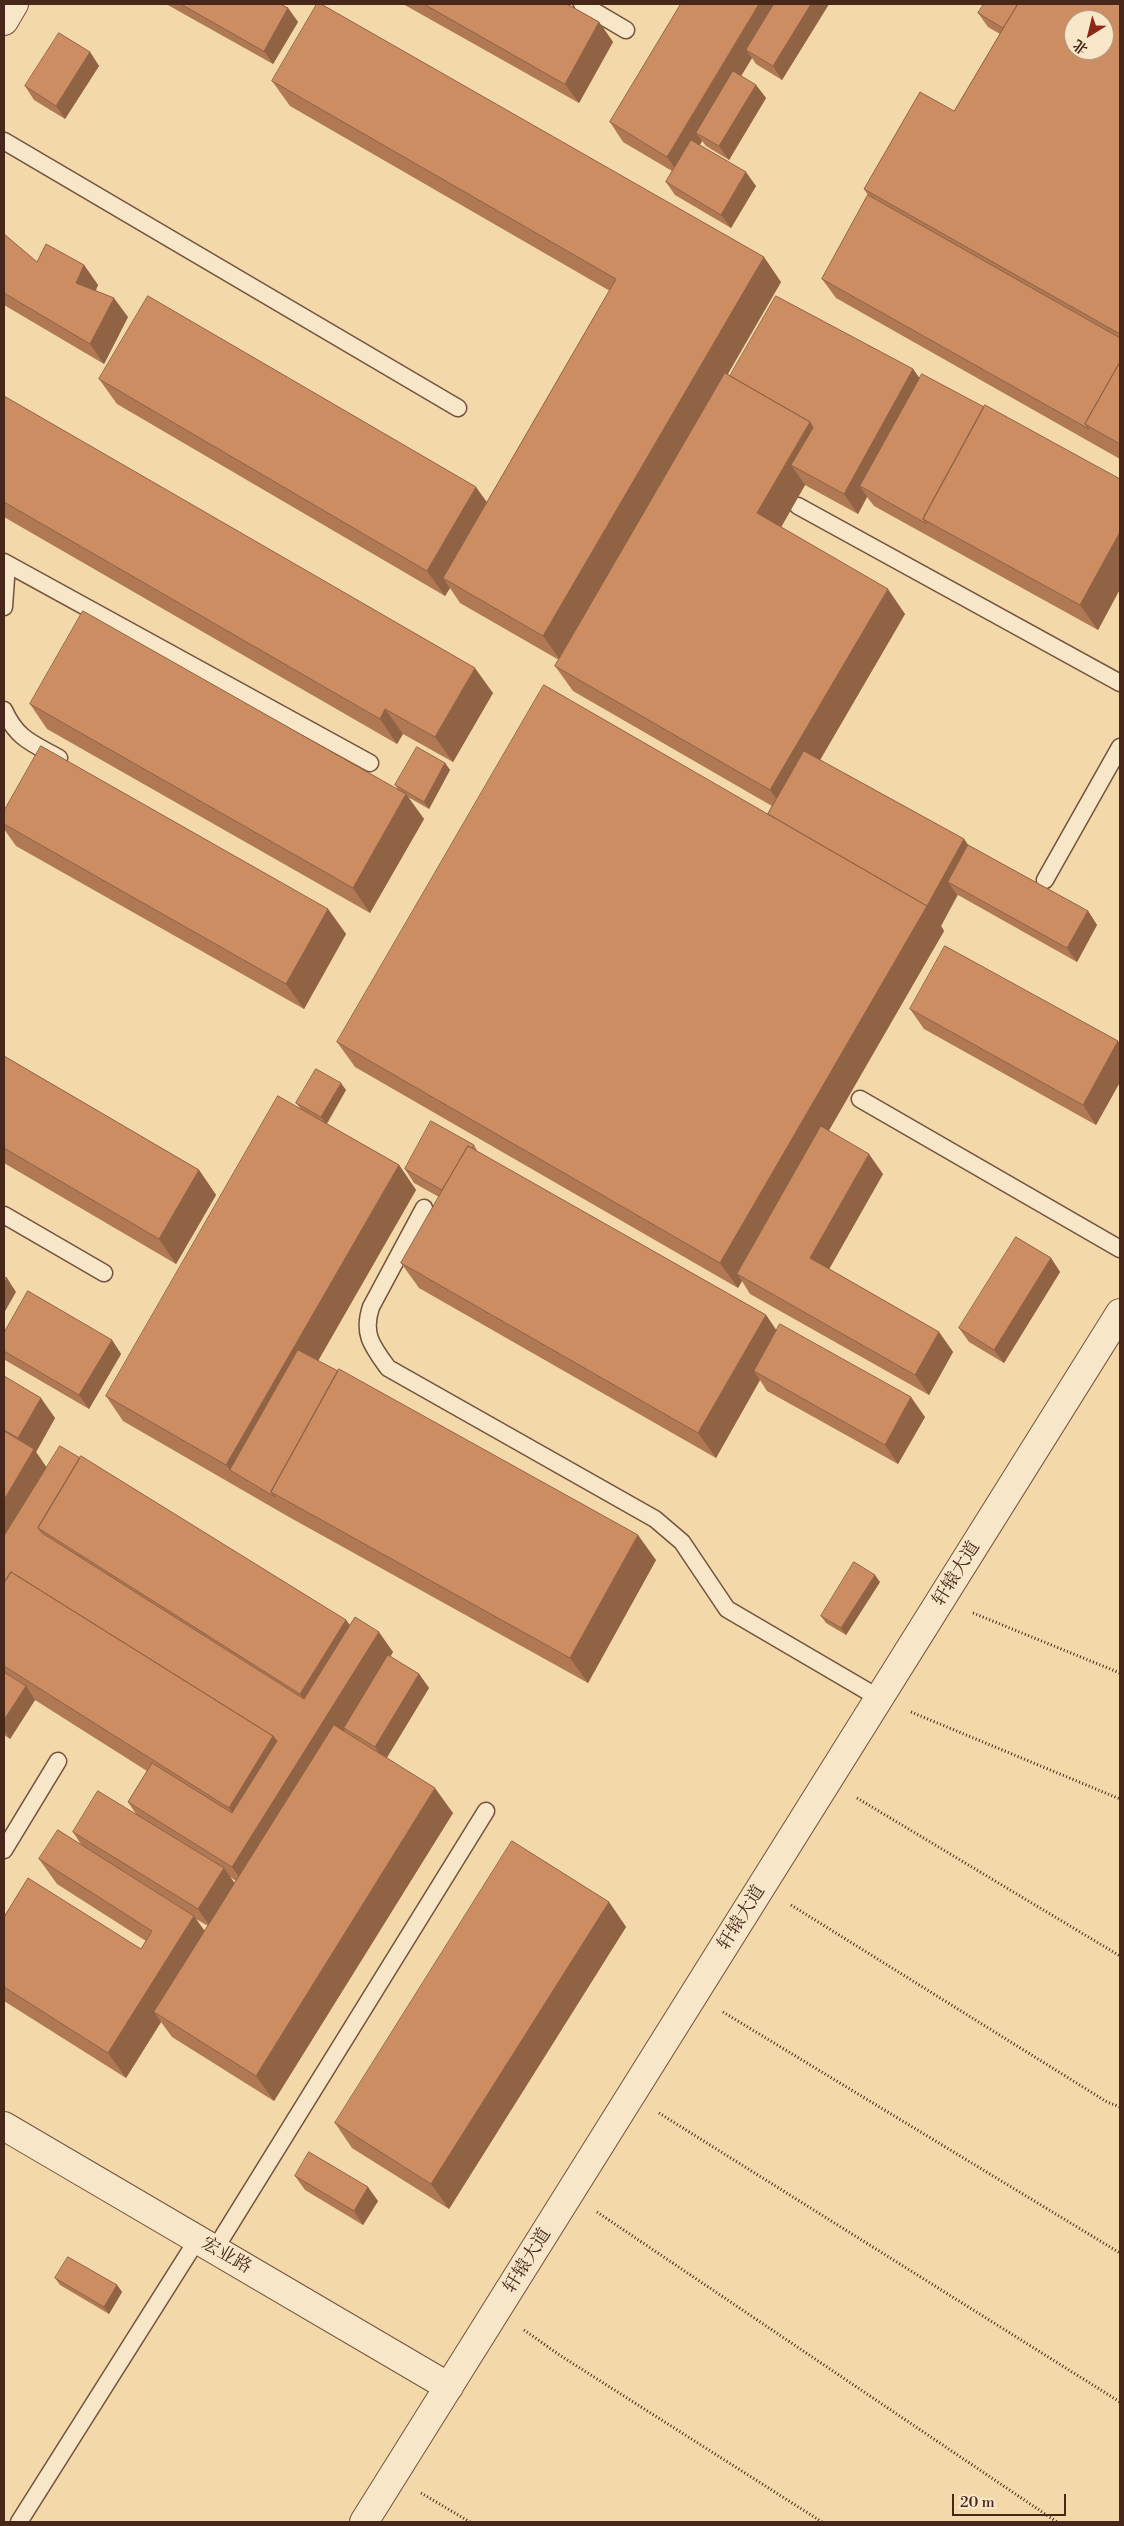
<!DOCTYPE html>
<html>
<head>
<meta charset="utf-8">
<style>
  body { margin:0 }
  #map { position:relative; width:1124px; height:2526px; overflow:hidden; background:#f3d8a9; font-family:"Libre Bodoni","Noto Serif SC",serif }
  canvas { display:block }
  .frame { position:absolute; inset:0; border:5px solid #47271a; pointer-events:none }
  .north { position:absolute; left:1064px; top:10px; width:50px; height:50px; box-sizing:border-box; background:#f7e6c7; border:1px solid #b19a82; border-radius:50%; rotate:216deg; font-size:14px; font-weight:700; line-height:20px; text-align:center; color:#47271a }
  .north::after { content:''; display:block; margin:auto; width:18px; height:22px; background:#8f2418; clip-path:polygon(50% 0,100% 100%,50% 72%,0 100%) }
  .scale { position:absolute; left:952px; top:2494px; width:114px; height:22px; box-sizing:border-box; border:2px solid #47271a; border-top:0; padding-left:6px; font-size:15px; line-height:18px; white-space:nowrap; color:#47271a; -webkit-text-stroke:4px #f7e6c7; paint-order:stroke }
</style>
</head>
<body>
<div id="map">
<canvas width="1124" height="2526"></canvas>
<div class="frame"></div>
<div class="north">北</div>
<div class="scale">20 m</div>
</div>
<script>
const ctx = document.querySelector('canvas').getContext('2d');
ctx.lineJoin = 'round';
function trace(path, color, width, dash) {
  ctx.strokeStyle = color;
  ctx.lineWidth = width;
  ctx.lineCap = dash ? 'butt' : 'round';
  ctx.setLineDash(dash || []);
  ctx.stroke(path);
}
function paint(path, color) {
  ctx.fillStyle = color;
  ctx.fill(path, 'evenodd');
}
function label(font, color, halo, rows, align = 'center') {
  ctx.font = font + ' "Libre Bodoni","Noto Serif SC",serif';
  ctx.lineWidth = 4;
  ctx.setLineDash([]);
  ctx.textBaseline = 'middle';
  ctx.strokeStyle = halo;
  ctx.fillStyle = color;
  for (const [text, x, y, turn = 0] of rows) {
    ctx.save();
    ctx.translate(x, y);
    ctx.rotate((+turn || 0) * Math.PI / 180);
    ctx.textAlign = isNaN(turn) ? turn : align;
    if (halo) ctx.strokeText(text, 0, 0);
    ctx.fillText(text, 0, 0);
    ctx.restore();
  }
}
const service = new Path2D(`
  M582 4 626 30
  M4 141 458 408
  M798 506 1120 683
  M4 562 370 763
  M4 607 7 564
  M4 710C17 739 32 743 59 758
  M1045 880 1120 747
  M860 1099 1120 1249
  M424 1208 371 1307C362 1334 372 1346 388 1368L655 1519 682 1542 727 1609 879 1698
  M4 1215 104 1273
  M4 1850 58 1761
  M215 2249 486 1811
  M19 2522 197 2240`);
const tertiary = new Path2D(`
  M4 21 14 4
  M4 2126 449 2387
  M364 2522 1120 1313`);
trace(service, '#72533e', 19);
trace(tertiary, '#72533e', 30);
trace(new Path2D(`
  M973 1613 1120 1673
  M911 1712 1120 1799
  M857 1798 1120 1956
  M791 1905 1107 2102 1120 2107
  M723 2012 1120 2253
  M659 2113 1120 2402
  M597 2212 1057 2522
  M524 2330 561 2356 822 2522
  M421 2493 470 2522`), '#47271a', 3, [1, 2.5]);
trace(service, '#f7e6c7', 16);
trace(tertiary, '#f7e6c7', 28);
paint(new Path2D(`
  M166 4H280L288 8 298 22 273 64Z
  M403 4H567L599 22 613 42 579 103Z
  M681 4H829L782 80 756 64 752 58 741 76 756 85 766 98 729 160 706 146 702 141 700 145 756 186 731 228 675 195 666 182 672 171 623 142 610 122Z
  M1120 4V459L836 298 822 279 868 195 864 189 954 111 1000 34 988 27 978 13Z
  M90 52 99 66 65 119 34 100 25 86Z
  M272 81 781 282 728 374 730 376 913 369 920 379 984 407 1120 479V589L1098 630 874 506 867 497 858 514 805 485 781 527 905 614 820 760 964 839 968 845 1088 911 1097 925 1077 962 958 895 941 926 944 931 828 1131 883 1174 829 1269 939 1332 953 1352 929 1395 750 1294 742 1281 738 1288 355 1067 337 1042 768 814 772 806 573 691 555 666 559 660 460 603 450 588 445 596 117 404 99 379 487 502 610 291 290 106Z
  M4 234 37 262 84 265 98 285 96 290 128 317 104 364 4 305Z
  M4 396 493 693 453 762 403 734 397 744 4 517Z
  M30 704 398 789 395 785 445 763 450 770 429 809 408 797 424 819 370 913 47 729Z
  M4 811 328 909 346 934 304 1009 16 846 4 829Z
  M910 1009 1118 1041 1120 1044V1082L1096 1125 924 1029Z
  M4 1056 199 1170 216 1195 176 1264 4 1163Z
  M346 1090 327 1124 399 1165 416 1190 318 1361 656 1560 588 1683 289 1517 123 1421 106 1396 300 1108 296 1103Z
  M474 1145 478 1152 766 1315 776 1330 925 1417 898 1464 767 1391 760 1380 716 1458 419 1288 401 1263 439 1197 414 1183 405 1169Z
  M1051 1258 1060 1272 1004 1363 969 1342 959 1328Z
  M4 1333 112 1340 121 1354 89 1409 5 1360 4 1358Z
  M4 1376 55 1418 36 1452 47 1468 346 1620 350 1625 393 1652 390 1657 419 1674 429 1688 386 1758 453 1813 274 2101 172 2037 161 2022 126 2078 4 2001V1917L141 1949 146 1941 57 1884 39 1859 82 1846 73 1832 136 1814 128 1802 147 1771 35 1700 10 1739 4 1735ZM230 1877 236 1881 235 1883ZM196 1919 208 1926 205 1931Z
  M880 1582 846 1635 826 1623 821 1616Z
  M609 1902 626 1927 449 2209 352 2148 335 2123Z
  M295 2176 378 2201 363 2225 305 2190Z
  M55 2278 117 2285 122 2292 109 2314 60 2285Z`), '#b07954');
paint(new Path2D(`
  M759 4H784L746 50 752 58 704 137 696 133 702 141 681 177 667 157Z
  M811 4H829L782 80 773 66Z
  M288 8 298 22 273 64 264 51Z
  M599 22 613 42 579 103 565 84Z
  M90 52 99 66 65 119 56 106Z
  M756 85 766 98 729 160 719 146Z
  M746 172 756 186 731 228 721 215Z
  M764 257 781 282 561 661 543 636Z
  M84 265 98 285 90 302 76 283Z
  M114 298 128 317 104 364 90 344Z
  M913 369 927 389 860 486 867 497 858 514 844 494Z
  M810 422 827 447 791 465 805 485 775 538 757 513Z
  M476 487 494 512 443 578 450 588 445 596 427 571Z
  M1120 532V589L1098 630 1080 605Z
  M888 589 905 614 788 815 770 790Z
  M475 668 493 693 453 762 435 737Z
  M385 709 403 734 397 744 380 719Z
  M445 763 450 770 429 809 424 802Z
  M406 794 424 819 370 913 353 888Z
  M964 839 978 859 948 882 957 895 941 926 944 931 744 1278 737 1274 742 1281 738 1288 720 1263Z
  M328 909 346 934 304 1009 286 984Z
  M1088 911 1097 925 1077 962 1067 948Z
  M1118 1041 1120 1044V1082L1096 1125 1083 1105Z
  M341 1083 346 1090 326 1124 321 1117Z
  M869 1154 883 1174 824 1278 810 1258Z
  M399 1165 416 1190 249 1481 230 1470 226 1465Z
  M199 1170 216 1195 176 1264 159 1239Z
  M1051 1258 1060 1272 1004 1363 994 1350Z
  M7 1278 16 1292 4 1313V1283Z
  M766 1315 783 1340 754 1371 760 1380 716 1458 698 1433Z
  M939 1332 953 1352 929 1395 915 1375Z
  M112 1340 121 1354 89 1409 79 1395Z
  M911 1397 925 1417 898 1464 885 1445Z
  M41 1398 55 1418 36 1452 51 1474 4 1555V1500L30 1455 18 1438Z
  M638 1535 656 1560 588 1683 570 1658Z
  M875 1575 880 1582 846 1635 841 1628Z
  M346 1620 364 1645 318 1719 300 1694Z
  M379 1632 393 1652 246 1887 232 1867Z
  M419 1674 429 1688 385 1761 375 1747Z
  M26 1686 35 1700 10 1739 4 1730V1720Z
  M273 1736 291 1761 246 1833 229 1808Z
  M435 1788 453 1813 274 2101 256 2076Z
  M224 1868 237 1887 212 1929 198 1909Z
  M609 1902 626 1927 449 2209 431 2184Z
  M194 1916 211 1941 154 2012 161 2022 126 2078 108 2053Z
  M368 2187 378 2201 363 2225 354 2211Z
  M117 2285 122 2292 109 2314 104 2307Z`), '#906345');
const building = new Path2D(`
  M181 4H280L288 8 264 51Z
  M317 4H321L764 257 543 636 443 578 616 279 272 81Z
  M424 4H567L599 22 565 84Z
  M681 4H759L667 157 610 122Z
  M774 4H811L773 66 746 50Z
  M984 4H1018L1003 28 978 13Z
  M1018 4H1120V334L864 189 920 92 954 111ZM1074 20H1104V50H1074Z
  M59 33 90 52 56 106 25 86Z
  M733 71 756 85 719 146 696 133Z
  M691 140 746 172 721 215 666 182Z
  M868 195 1120 338V362L1085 424 1089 429 822 279Z
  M4 234 37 262 46 244 84 265 76 283 114 298 90 344 4 293Z
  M148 296 476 487 427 571 99 379Z
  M776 296 913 369 844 494 791 465 813 428 810 422 730 376Z
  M1120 362V444L1085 424Z
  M725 373 810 422 757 513 888 589 770 790 555 666Z
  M922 374 984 407 923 519 927 524 860 486Z
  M4 396 475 668 435 737 385 709 380 719 4 502Z
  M985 405 1120 479V532L1080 605 923 519Z
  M83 611 406 794 353 888 30 704Z
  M544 685 927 906 720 1263 337 1042Z
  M41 746 328 909 286 984 4 824V811Z
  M417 747 445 763 424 802 395 785Z
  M804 751 964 839 927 906 768 814Z
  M968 845 1088 911 1067 948 948 882Z
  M945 946 1118 1041 1083 1105 910 1009Z
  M4 1056 199 1170 159 1239 4 1148Z
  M316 1069 341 1083 321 1117 296 1103Z
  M278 1096 399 1165 226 1465 106 1396Z
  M431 1121 474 1145 472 1148 468 1146 442 1190 405 1169Z
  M821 1126 869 1154 810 1258 939 1332 915 1375 737 1274Z
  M468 1146 766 1315 698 1433 401 1263Z
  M1016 1237 1051 1258 994 1350 959 1328Z
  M4 1277 7 1278 4 1283Z
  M28 1291 112 1340 79 1395 4 1351V1333Z
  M780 1324 911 1397 885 1445 754 1371Z
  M298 1350 338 1371 271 1492 275 1497 230 1470Z
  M339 1369 638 1535 570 1658 271 1492Z
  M4 1376 41 1398 18 1438 4 1430Z
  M4 1431 34 1449 4 1500Z
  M60 1446 80 1458 38 1528 42 1533 304 1699 355 1617 379 1632 232 1867 128 1802 152 1763 232 1813 277 1741 273 1736 11 1572 4 1583V1536Z
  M81 1456 346 1620 300 1694 38 1528Z
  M854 1562 875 1575 841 1628 821 1616Z
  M11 1572 273 1736 229 1808 4 1666V1583Z
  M388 1655 419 1674 375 1747 344 1728Z
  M4 1672 26 1686 4 1720Z
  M334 1725 435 1788 256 2076 154 2012Z
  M98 1791 224 1868 198 1909 73 1832Z
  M58 1830 194 1916 108 2053 4 1987V1917L28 1878 141 1949 152 1931 39 1859Z
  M512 1841 609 1902 431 2184 335 2123Z
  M309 2152 368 2187 354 2211 295 2176Z
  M68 2257 117 2285 104 2307 55 2278Z`);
paint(building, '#cd8d62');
trace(building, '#906345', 1);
label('18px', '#47271a', '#f7e6c7', [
  ["轩辕大道",957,1574,-58],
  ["轩辕大道",742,1918,-58],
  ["宏业路",226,2256,30],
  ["轩辕大道",528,2261,-58]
]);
</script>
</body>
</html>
